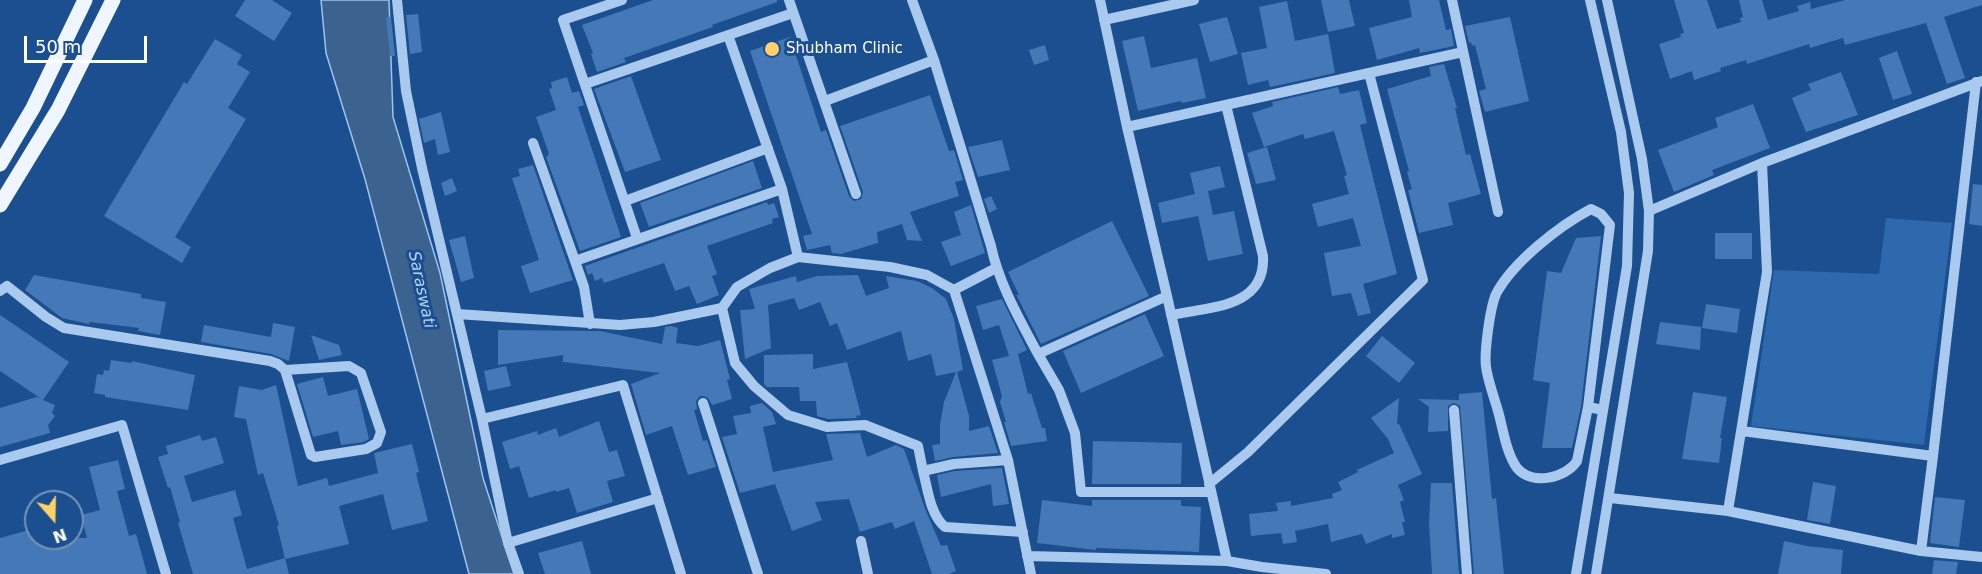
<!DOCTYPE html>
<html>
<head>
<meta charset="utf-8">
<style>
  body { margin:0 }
  #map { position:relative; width:1982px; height:574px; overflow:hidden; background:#1b4f8f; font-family:"DejaVu Sans",sans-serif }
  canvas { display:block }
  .north { position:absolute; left:24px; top:490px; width:60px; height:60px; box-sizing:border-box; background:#1b4f8f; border:2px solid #7695bc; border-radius:50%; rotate:160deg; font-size:16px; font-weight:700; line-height:24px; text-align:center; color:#fff }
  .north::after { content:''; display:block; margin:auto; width:21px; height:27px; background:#ffd166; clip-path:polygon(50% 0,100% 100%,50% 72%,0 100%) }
  .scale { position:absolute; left:24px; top:36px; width:123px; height:27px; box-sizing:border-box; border:3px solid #fff; border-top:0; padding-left:8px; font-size:18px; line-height:21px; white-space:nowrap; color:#fff; -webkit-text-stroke:4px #1b4f8f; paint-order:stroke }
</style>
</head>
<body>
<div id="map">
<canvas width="1982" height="574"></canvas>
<div class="north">N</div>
<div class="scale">50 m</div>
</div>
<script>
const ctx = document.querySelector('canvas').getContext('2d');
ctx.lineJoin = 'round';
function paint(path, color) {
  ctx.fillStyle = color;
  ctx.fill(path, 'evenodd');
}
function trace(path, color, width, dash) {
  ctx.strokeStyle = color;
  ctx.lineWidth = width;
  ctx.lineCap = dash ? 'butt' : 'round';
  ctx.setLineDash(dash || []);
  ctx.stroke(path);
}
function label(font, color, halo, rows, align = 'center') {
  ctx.font = font + ' "DejaVu Sans",sans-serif';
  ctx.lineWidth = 6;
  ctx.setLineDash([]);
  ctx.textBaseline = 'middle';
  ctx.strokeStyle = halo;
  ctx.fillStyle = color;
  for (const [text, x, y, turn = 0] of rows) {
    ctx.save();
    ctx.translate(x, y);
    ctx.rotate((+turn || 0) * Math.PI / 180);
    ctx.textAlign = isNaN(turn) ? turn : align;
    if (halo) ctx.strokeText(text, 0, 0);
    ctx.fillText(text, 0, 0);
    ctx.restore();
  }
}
paint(new Path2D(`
  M1886 218 1952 223 1924 445 1751 426 1774 270 1879 274Z`), '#2e69ad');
const water = new Path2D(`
  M321 0H389L393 117 440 273 483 478 514 574H469L365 179 326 53Z`);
paint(water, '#3c6290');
trace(water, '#9cc4f0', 1.5);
paint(new Path2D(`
  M245 0H272L292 13 274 41 235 16Z
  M653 0H777V2L712 25 713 27 624 58 626 62 597 72 591 54 593 53 582 25Z
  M1321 0H1349L1355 26 1328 32Z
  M1409 0H1439L1446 30 1451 29 1454 46 1420 53 1419 48 1377 60 1369 28 1412 17Z
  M1674 0H1707L1717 29 1741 22 1740 18 1743 17 1739 0H1762L1768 20 1799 11 1797 6 1810 2 1811 9 1845 0H1982V5L1944 17 1965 78 1947 84 1926 23 1845 45 1843 38 1810 48 1809 44 1747 64 1746 60 1720 68 1721 71 1694 80 1692 71 1670 79 1659 44 1681 37 1680 34 1684 33Z
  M1287 1 1295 41 1328 34 1335 73 1270 87 1268 80 1248 85 1241 53 1267 48 1259 7Z
  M418 14 422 52 410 54 406 15Z
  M386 17H391L395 56H390Z
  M1227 17 1238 54 1210 62 1199 24Z
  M1510 17 1529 101 1485 112 1479 91 1486 89 1475 45 1472 46 1471 42 1469 43 1465 26Z
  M1144 36 1151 68 1197 58 1206 98 1182 103 1181 101 1138 111 1122 41Z
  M790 37 821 132 826 130 849 196 854 201 861 199 863 192 840 126 930 95 949 151 954 150 963 180 955 182 959 196 910 212 922 241 907 240 902 224 877 232 878 243 841 254 832 253 830 245 807 250 803 236 812 234 750 51Z
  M215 39 242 55 237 64 250 72 228 108 246 119 175 237 191 247 182 263 104 216 184 82 187 84Z
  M1045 45 1049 60 1034 65 1029 50Z
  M1897 51 1912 94 1893 100 1879 58Z
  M1444 64 1457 108H1455L1466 155 1470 154 1481 194 1448 203 1453 225 1419 233 1408 190 1412 189 1407 172 1409 171 1387 89 1431 76 1429 67Z
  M1841 72 1858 115 1806 132 1792 98 1811 90 1808 84Z
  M631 76 661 160 625 172 594 89Z
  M567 77 572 93 579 91 584 105 578 107 621 237 580 251 546 157 549 154 536 117 556 110 549 89 552 88 551 82Z
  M1338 87 1340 94 1359 90 1367 123 1360 125 1397 274 1363 284 1371 313 1358 316 1351 293 1332 296 1324 253 1361 246 1353 218 1318 227 1312 204 1349 194 1344 176 1347 175 1334 131 1305 139 1303 134 1264 147 1252 113 1273 106 1272 102Z
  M1753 104 1770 148 1712 170 1714 175 1674 192 1658 150 1718 127 1715 118Z
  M441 112 450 152 438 155 435 139 424 143 419 119Z
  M1002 140 1010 170 978 177 968 147Z
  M1267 147 1276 180 1256 184 1247 153Z
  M753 161 762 188 649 227 640 203Z
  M533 165 573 280 530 293 521 266 539 260 512 178 520 176 518 169Z
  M1220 166 1225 187 1208 191 1213 215 1234 211 1243 254 1208 261 1198 216 1162 223 1158 203 1195 194 1190 173Z
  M452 178 457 191 445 196 441 183Z
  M1973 184 1982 185V226L1969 224Z
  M991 196 997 209 989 213 984 199Z
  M767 202 768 205 774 203 779 217 772 219 773 223 707 246 717 274 712 276 719 295 697 304 689 286 675 291 664 263 604 283 602 278 595 281 592 273 588 275 585 266Z
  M971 205 985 253 951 266 941 242 961 235 954 212Z
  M1112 221 1149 296 1041 344 1018 298 1016 295H1019L1008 272Z
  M1715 233H1752V259H1715Z
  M465 236 474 278 461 282 449 240Z
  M1601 236 1581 406 1572 448H1542L1550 383 1533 380 1547 271 1561 273 1576 238Z
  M34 275 141 294V298L166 302 160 335 138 331 139 328 90 322 89 324 62 318 25 290Z
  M858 275 866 296 889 288 886 276 917 281 932 288 946 299 954 319 963 370 957 372 969 416V431L989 426 998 453 953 457 935 461 932 445 940 444V424L944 402 956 372 936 376 931 354 908 361 901 331 847 350 837 323 830 326 820 302 799 310 794 298 768 305 771 348 745 359 740 310 755 309 749 289 796 276 797 282 817 276Z
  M1002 299 1027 350 1018 354 1028 394 1031 393 1042 428H1045L1047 441 1011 446 1004 422H1006L1000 402 1002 396 992 360 1009 356 999 325 983 330 976 306Z
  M1706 304 1740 309 1737 333 1702 328Z
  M1145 314 1164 356 1081 393 1063 351Z
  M0 315 69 362 43 400 55 405 52 413 55 416 48 425 50 433 0 447V408L37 397 40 398 0 371Z
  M1660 322 1701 327 1700 350 1656 344Z
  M273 323 295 327 289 361 271 354 201 342 204 325 271 337Z
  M671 326 678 328 676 343 698 346 720 340 730 379 727 380 732 399 712 405 708 398 704 396H700L696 401 697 409 694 410 703 441 707 440 716 467 688 475 672 426 646 435 631 384 660 373 563 362V355L498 365V330L600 331 662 344 665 327Z
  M311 335 339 345 342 355 319 360Z
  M1382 336 1415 363 1399 383 1366 356Z
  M813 354V369L847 362 861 415 856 416 857 418 828 419 817 416 816 401H800L799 387H767L764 384V355Z
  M111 360 132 363V361L195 375 188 410 105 397V395L94 393 97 374 103 375 104 370 109 371Z
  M506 366 511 386 488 391 484 371Z
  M323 377 328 396 357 389 369 439 364 442 341 445 338 431 313 437 297 384Z
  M276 385 298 486 327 478 329 486 378 473 374 453 412 444 419 472 416 473 428 521 392 530 383 494 339 506 349 544 285 559 277 526 279 525 263 473 258 475 246 419 234 417 239 386 262 390Z
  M1482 392 1492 499 1496 498 1504 574H1474L1460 406 1454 403 1448 406V431L1428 432 1429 407 1418 399 1459 400V394Z
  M1693 392 1727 397 1720 438H1722L1719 463 1682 459Z
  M1399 398 1397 424H1399L1422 474 1398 485 1404 500 1400 502 1405 522H1402L1405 535 1392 538V534L1366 544 1362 534 1331 542 1328 524 1295 531 1297 542 1283 544 1281 533 1251 536 1249 514 1278 511 1276 503 1291 501V506L1333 498 1332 494 1342 490 1338 482 1358 472 1357 470 1394 453 1388 439 1371 418Z
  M762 403 772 412 776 424 763 427 773 472 833 460 826 434 860 433 867 457 896 445 904 449 926 511 941 546 947 545 956 571 949 574H932L914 521 895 529 892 522 860 532 849 499 815 502 822 520 792 531 775 484 740 493 722 437 737 434 733 416 751 413 750 406Z
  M599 421 609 452 617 450 625 476 607 481 613 502 577 513 569 488 556 492V490L529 498 519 466 510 469 502 442 537 431 538 435 556 428 559 437Z
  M200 435 202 441 216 437 224 463 184 476 192 502 235 490 242 515 233 518 247 569 285 558 289 574H193L178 523 180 522 170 487 168 488 158 457 168 454 166 446Z
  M1093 441 1182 443 1181 484H1092Z
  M118 460 125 489 117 491 129 536 136 534 147 574H0V538L36 528V538H87L81 515 100 510 89 467Z
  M1002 468 1009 504 993 506 991 484 941 497 937 475 955 471Z
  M1813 482 1836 486 1830 524 1807 520Z
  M1431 483H1452L1459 574H1432L1429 522Z
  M1935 497 1965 500 1959 547 1930 543Z
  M1042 500 1092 506V500H1181V506L1201 507 1199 552 1096 548V550L1037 543Z
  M582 541 591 574H545L538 553Z
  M1784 541 1807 546 1843 550 1841 574H1778Z
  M1934 560 1958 562 1956 574H1932Z`), '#4478b7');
trace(new Path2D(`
  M397 0 406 91 422 168 482 419 508 543 519 574
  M622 0 563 20 637 238
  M789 0 856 194
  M912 0 934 60 991 246C999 284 1020 320 1038 354
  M1100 0 1127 127 1167 296 1227 561
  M1452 0 1498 212
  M1104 20 1194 0
  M728 35 782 189 798 257
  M585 84 793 13
  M825 101 934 60
  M1127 127 1463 52
  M533 143 575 261 782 189
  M625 201 768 148
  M1649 211 1762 163 1982 81
  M575 261 584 287 590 324
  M996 268 954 290 927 275 890 267 798 257 770 268 737 287 722 308 735 363 754 386 788 415 827 427 865 425 918 446 923 471 954 464 1008 460 1031 574
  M954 290 1008 460
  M0 291 7 286 46 317 64 328 270 361 278 364 285 370 311 455 315 457 366 449 377 443 381 432 361 373 349 366 285 370
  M1167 296 1038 354 1059 390 1075 433 1081 492H1211
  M457 314 620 325 654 322 722 308
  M1171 315C1209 307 1266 308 1263 256L1226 105
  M703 403 758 574
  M1588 407 1577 461C1566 478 1532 486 1517 468 1506 453 1503 428 1498 411 1494 397 1488 381 1486 367 1484 352 1490 308 1496 294 1513 262 1559 226 1591 209L1601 214 1610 225 1588 407 1603 410
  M1454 410 1467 574
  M482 419 623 385 681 574
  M1742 431 1933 456
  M0 460 122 425 166 574
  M923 471C928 490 930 514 945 527L1023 532
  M1209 484 1248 452 1423 280 1369 73
  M1610 498 1728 511 1921 551 1982 557
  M1728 511 1767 272 1762 163
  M861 541 868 574
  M508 543 658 498
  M1921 551 1933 456 1976 82
  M1027 556 1227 561 1262 567 1326 574
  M1576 574 1627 266 1629 193 1621 132 1590 0
  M1596 574 1648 251 1649 211 1642 159 1607 0`), '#a9c9ee', 10);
trace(new Path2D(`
  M0 164 33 108 85 0
  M0 205 58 110 113 0`), '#f0f6ff', 15);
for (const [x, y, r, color] of [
  [772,49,8,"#ffd166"]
]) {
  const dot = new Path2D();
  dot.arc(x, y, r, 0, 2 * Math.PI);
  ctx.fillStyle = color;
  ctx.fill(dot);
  trace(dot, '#1b4f8f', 2);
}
label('15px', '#fff', '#1b4f8f', [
  ["Shubham Clinic",786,49]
], 'left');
label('italic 16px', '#b5d3f5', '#1b4f8f', [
  ["Saraswati",421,290,78]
]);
</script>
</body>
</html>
